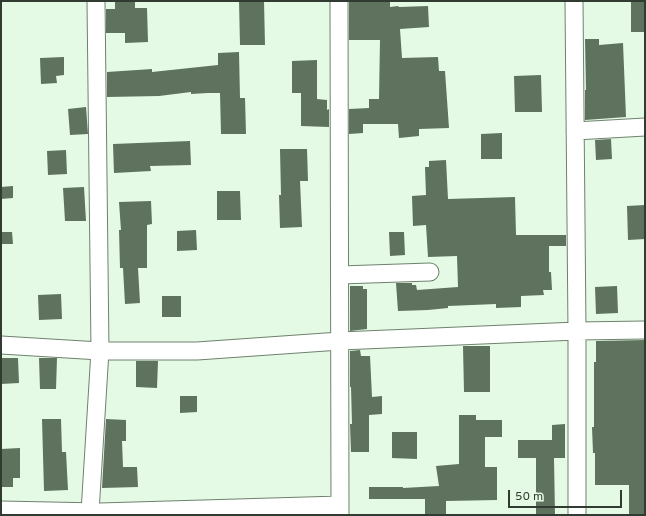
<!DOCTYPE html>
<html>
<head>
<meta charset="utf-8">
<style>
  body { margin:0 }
  #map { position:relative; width:646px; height:516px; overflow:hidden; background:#e4fae4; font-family:Overpass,sans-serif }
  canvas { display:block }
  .frame { position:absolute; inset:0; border:2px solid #323b32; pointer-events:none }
  .scale { position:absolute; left:508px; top:490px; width:114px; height:18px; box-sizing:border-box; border:2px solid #323b32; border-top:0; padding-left:5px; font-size:12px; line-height:14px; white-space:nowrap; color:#323b32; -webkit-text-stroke:3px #e4fae4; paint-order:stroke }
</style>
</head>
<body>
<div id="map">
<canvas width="646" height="516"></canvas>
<div class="frame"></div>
<div class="scale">50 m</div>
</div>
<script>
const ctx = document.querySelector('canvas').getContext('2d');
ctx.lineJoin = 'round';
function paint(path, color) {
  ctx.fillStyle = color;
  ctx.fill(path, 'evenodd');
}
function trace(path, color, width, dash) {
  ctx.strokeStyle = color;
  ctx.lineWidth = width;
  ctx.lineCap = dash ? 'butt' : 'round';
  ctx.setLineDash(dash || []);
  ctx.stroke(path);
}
paint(new Path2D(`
  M115 1H135V8H147L148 42 125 43V33H106V9H115Z
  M239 1H264L265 45H240Z
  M349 1H390V7L398 6 399 7 428 6 429 27 400 29 402 58 438 57 439 71H445L449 128 419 129V136L399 138 398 124H363V133L349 134V109L369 108V99H379L380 40H349Z
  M631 1H645V32H631Z
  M585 39H599V45L623 43 626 117 585 120V90H586Z
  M239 52 240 98H245L246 134H221L220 93H208L191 94V92L159 96 107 97V72L152 69V72L218 65V53Z
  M64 57V75L56 76 57 83 41 84 40 58Z
  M317 60V99L327 100V110L329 109V127L301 126V93H292V61Z
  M541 75 542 112H515L514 76Z
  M86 107 88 134 70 135 68 109Z
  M502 133V159H481V134Z
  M611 139 612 159 596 160 595 140Z
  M190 141 191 165 150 166 151 171 114 173 113 144Z
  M280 149H307L308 181H300L302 227 280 228 279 195H281Z
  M66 150 67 174 48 175 47 151Z
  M446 160 448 199 515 197 516 235H566V246H549V272H551L552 290H543L544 295 521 296V307L496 308V304L448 306V308L428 310 398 311 396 283H412V285H416L417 290 458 287 457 256 428 257 426 225 413 226 412 196 426 195 425 167H429V161Z
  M13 186V198L1 199V187Z
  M84 187 86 221H65L63 188Z
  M217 191H240L241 220H217Z
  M151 201 152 224 147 225V268H138L140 303 125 304 123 268H120L119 230H121L119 202Z
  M645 205V239L628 240 627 206Z
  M196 230 197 250 177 251V231Z
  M1 232H12L13 244H1Z
  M389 232H404L405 255 390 256Z
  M350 286H363V289H367V329L350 331Z
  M617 286 618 313 596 314 595 287Z
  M61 294 62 319 39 320 38 295Z
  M162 296H181V317H162Z
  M645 340V515H629V485H595V453H593L592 427H594V362H596V341Z
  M463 346H490V392H464Z
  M360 350 361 356H370L372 397 382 396V414L369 415V452H351L350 424H352L351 387H350V351Z
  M1 358H18L19 383 1 384Z
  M39 358H57L56 389H40Z
  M136 361H158L157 388 136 387Z
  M180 396H197V412L180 413Z
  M459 415H476V420H502V437H485V467H497V500L446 501V515H425V499H369V487H403V488L439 486 436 466 459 464Z
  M42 419H61L62 452H66L68 490 44 491Z
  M106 419 126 420V441H122L123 467H137L138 487 102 488Z
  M565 424V458H554L555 515H536V458H518V440H552V425Z
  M392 432H417V459L392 458Z
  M20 448V478H13V487H1V449Z`), '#5e725e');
const minor = new Path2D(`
  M339 1 340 515
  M574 1 577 331V515
  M575 131 645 127
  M340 275 430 272
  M1 345 100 351H197L340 341 577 331 645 330
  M1 510 100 512 340 505
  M90 512 100 351 96 1`);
trace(minor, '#6e826e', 19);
trace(minor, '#fff', 17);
</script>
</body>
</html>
